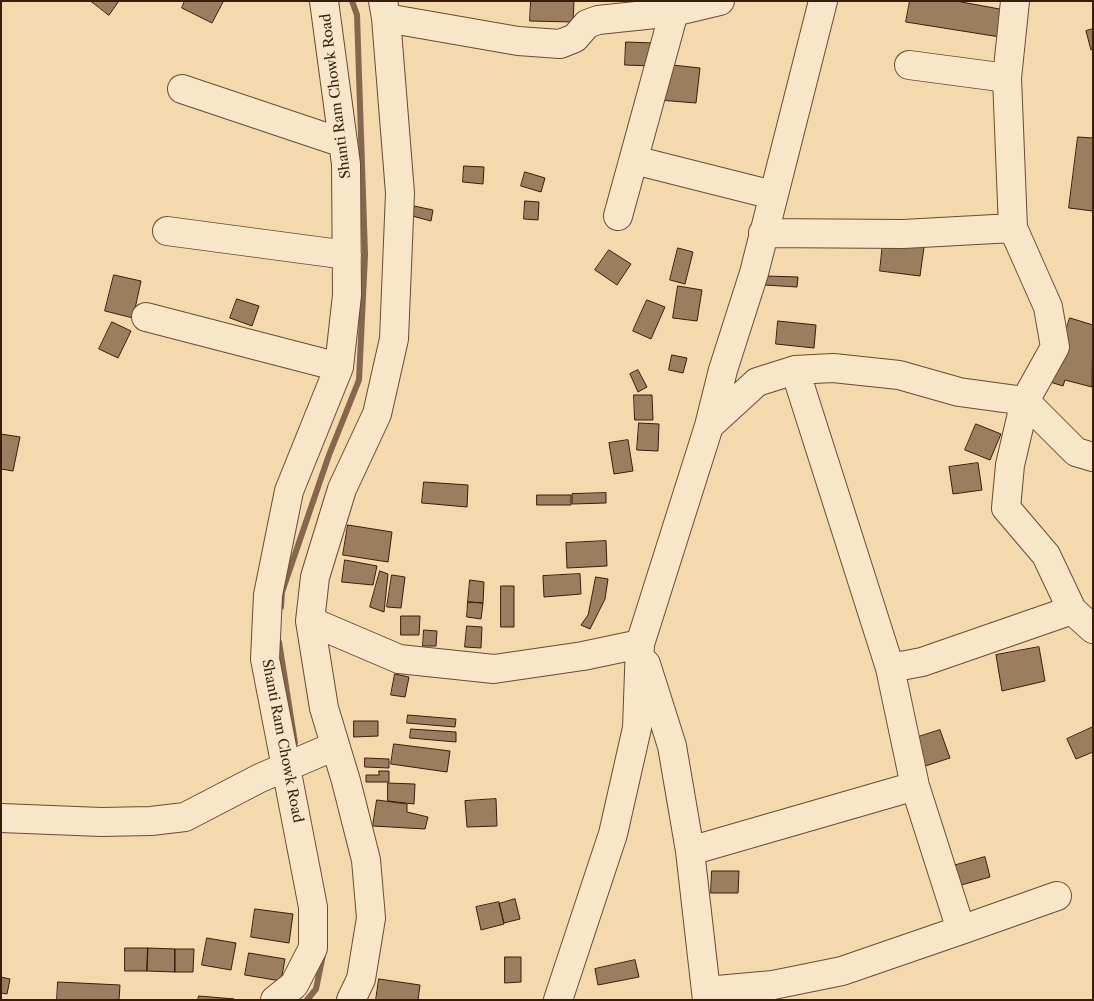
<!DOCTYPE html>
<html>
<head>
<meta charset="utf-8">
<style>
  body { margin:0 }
  #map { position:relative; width:1094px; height:1001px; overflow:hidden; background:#f4d9ac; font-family:"Libre Caslon Text",serif }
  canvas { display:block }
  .frame { position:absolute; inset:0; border:2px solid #3a1c0d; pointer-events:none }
</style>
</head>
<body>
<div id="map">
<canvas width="1094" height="1001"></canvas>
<div class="frame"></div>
</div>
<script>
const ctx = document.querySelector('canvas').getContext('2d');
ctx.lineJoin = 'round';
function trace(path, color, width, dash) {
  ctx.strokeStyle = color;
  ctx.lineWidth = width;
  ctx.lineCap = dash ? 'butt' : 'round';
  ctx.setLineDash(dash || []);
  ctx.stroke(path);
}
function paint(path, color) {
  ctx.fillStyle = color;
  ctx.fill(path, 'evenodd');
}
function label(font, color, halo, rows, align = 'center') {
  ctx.font = font + ' "Libre Caslon Text",serif';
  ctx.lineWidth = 4.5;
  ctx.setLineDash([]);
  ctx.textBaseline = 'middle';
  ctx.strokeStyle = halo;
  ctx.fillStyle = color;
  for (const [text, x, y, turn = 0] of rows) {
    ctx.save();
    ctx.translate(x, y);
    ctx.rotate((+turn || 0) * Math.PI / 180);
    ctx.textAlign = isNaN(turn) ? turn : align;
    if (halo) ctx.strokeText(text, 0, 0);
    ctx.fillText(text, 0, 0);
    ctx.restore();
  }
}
trace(new Path2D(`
  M281 607 282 592 329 455 359 380 365 255 357 15 352 1
  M279 642 295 743
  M307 1000 316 989 323 955`), '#84674c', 6);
const building = new Path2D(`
  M91 1H119L109 15Z
  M185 1H221L223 2 212 23 182 8Z
  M531 1H574L573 22 530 21Z
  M910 1H956L1005 10 1000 37 906 22Z
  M1093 29V49L1091 50 1086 31Z
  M626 42 654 43 652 66 625 65Z
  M663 64 700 68 696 103 659 100Z
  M1078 137 1093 138V211L1069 208Z
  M464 166 484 167 483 184 463 182Z
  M525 172 545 178 541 192 521 186Z
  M525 201 539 202 538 220 524 219Z
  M414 206 433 210 431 221 412 216Z
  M883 242 924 247 920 276 880 271Z
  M678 248 693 252 685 284 670 280Z
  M609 250 631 264 617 285 595 270Z
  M114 275 141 281 133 318 105 311Z
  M766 276 798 277 797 287 765 285Z
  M678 286 702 290 697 321 673 318Z
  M237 299 259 306 252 326 230 318Z
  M647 300 665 307 651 339 633 331Z
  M1070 318 1093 325 1092 387 1065 380 1063 386 1050 382Z
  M778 321 816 325 814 348 776 344Z
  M112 322 131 331 118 358 99 349Z
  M672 355 687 358 683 373 669 370Z
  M638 370 647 387 638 392 630 374Z
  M634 395H652L653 420H635Z
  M639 423 659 424 658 451 637 450Z
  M976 424 1001 434 990 460 965 450Z
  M1 434 20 437 13 471 1 469Z
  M628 440 633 471 614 474 609 443Z
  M978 463 982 490 953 494 949 467Z
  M424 482 468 485 467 507 422 503Z
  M606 493V503L572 504V494Z
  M537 495H571V505H537Z
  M348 525 392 532 388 562 343 555Z
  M606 541 607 566 567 568 566 543Z
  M345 560 377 566 373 585 342 582Z
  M380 571 388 574 384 612 370 607Z
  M580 574 581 594 544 597 543 576Z
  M392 575 405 577 401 608 387 607Z
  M596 577 608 579 605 599 590 629 581 625 588 615Z
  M470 580 484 582 483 603 468 602Z
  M501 586H514V627H501Z
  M468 602 483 603 481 619 467 617Z
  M401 616H420L419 635H401Z
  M467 626 482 627 481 648 465 647Z
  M424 630 437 631 436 646H423Z
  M1039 647 1045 681 1002 691 996 655Z
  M395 674 409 677 405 697 391 695Z
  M408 715 456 719 455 727 407 723Z
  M354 721H378V736L354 737Z
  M1093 727V752L1076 759 1067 739Z
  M411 729 456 732V742L410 738Z
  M940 730 950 758 922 767 912 739Z
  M394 744 450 751 447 772 391 764Z
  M365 758 389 759V768L365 767Z
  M379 771H389V782H366V775H379Z
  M388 783 415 784 414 804 388 801Z
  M496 799 497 826 467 827 465 801Z
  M377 800 407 804V812L428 817 425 829 373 826Z
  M985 857 990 877 954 887 949 867Z
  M712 871H739L738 893H711Z
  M515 899 520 919 504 923 499 904Z
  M499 902 504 924 481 930 476 907Z
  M255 909 293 914 289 943 251 937Z
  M207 938 236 943 231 970 202 965Z
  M125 948H148L147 971H125Z
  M148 948 175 949V972L147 971Z
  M175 949H194L193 972H175Z
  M249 953 285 959 281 981 245 975Z
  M505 957H521V982L505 983Z
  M635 960 639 977 598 985 595 969Z
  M1 977 10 979 7 994 1 993Z
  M379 979 420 985 418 1000H376Z
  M58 982 120 985 119 1000H57Z
  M199 996 234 999 198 1000Z`);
paint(building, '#9b7e60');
trace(building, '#3a1c0d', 1);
const minor = new Path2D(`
  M1015 1 1007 78 1013 228 1048 307 1055 347 1025 401 1010 465 1006 508 1046 555 1072 610 1093 629
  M386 18 518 41 560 44 575 38 587 24 598 20 674 12 720 1
  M909 65 1007 78
  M182 89 343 143
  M634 160 773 195
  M618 216 674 12
  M167 231 347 255
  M763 233 903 234 1013 228
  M146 317 339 367
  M709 426 757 382 795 370 833 368 899 375 959 392 1025 401 1076 452 1093 457
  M310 621 399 659 494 669 583 656 640 644
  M646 664 672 746 690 851 707 1000
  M890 668 922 662 1072 610
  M1 818 101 822 151 821 185 817 260 778 335 746
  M690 851 915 786
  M961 930 1057 896
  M706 991 773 985 842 971 961 930 915 786 890 668 795 370
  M275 1000 294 985 313 948V907L265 659 268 595 289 491 339 367 347 295 346 164 324 1
  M351 1000 361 979 371 918 366 860 346 781 324 708 310 621 315 577 342 489 377 414 394 339 400 193 386 18 383 1
  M558 1000 613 834 637 728 640 644 709 426 723 370 754 273 823 1`);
trace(minor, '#684b35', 30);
trace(minor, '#f8e6c9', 28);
label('14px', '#3a1c0d', '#f8e6c9', [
  ["Shanti Ram Chowk Road",336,96,-97],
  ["Shanti Ram Chowk Road",282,741,79]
]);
</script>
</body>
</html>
